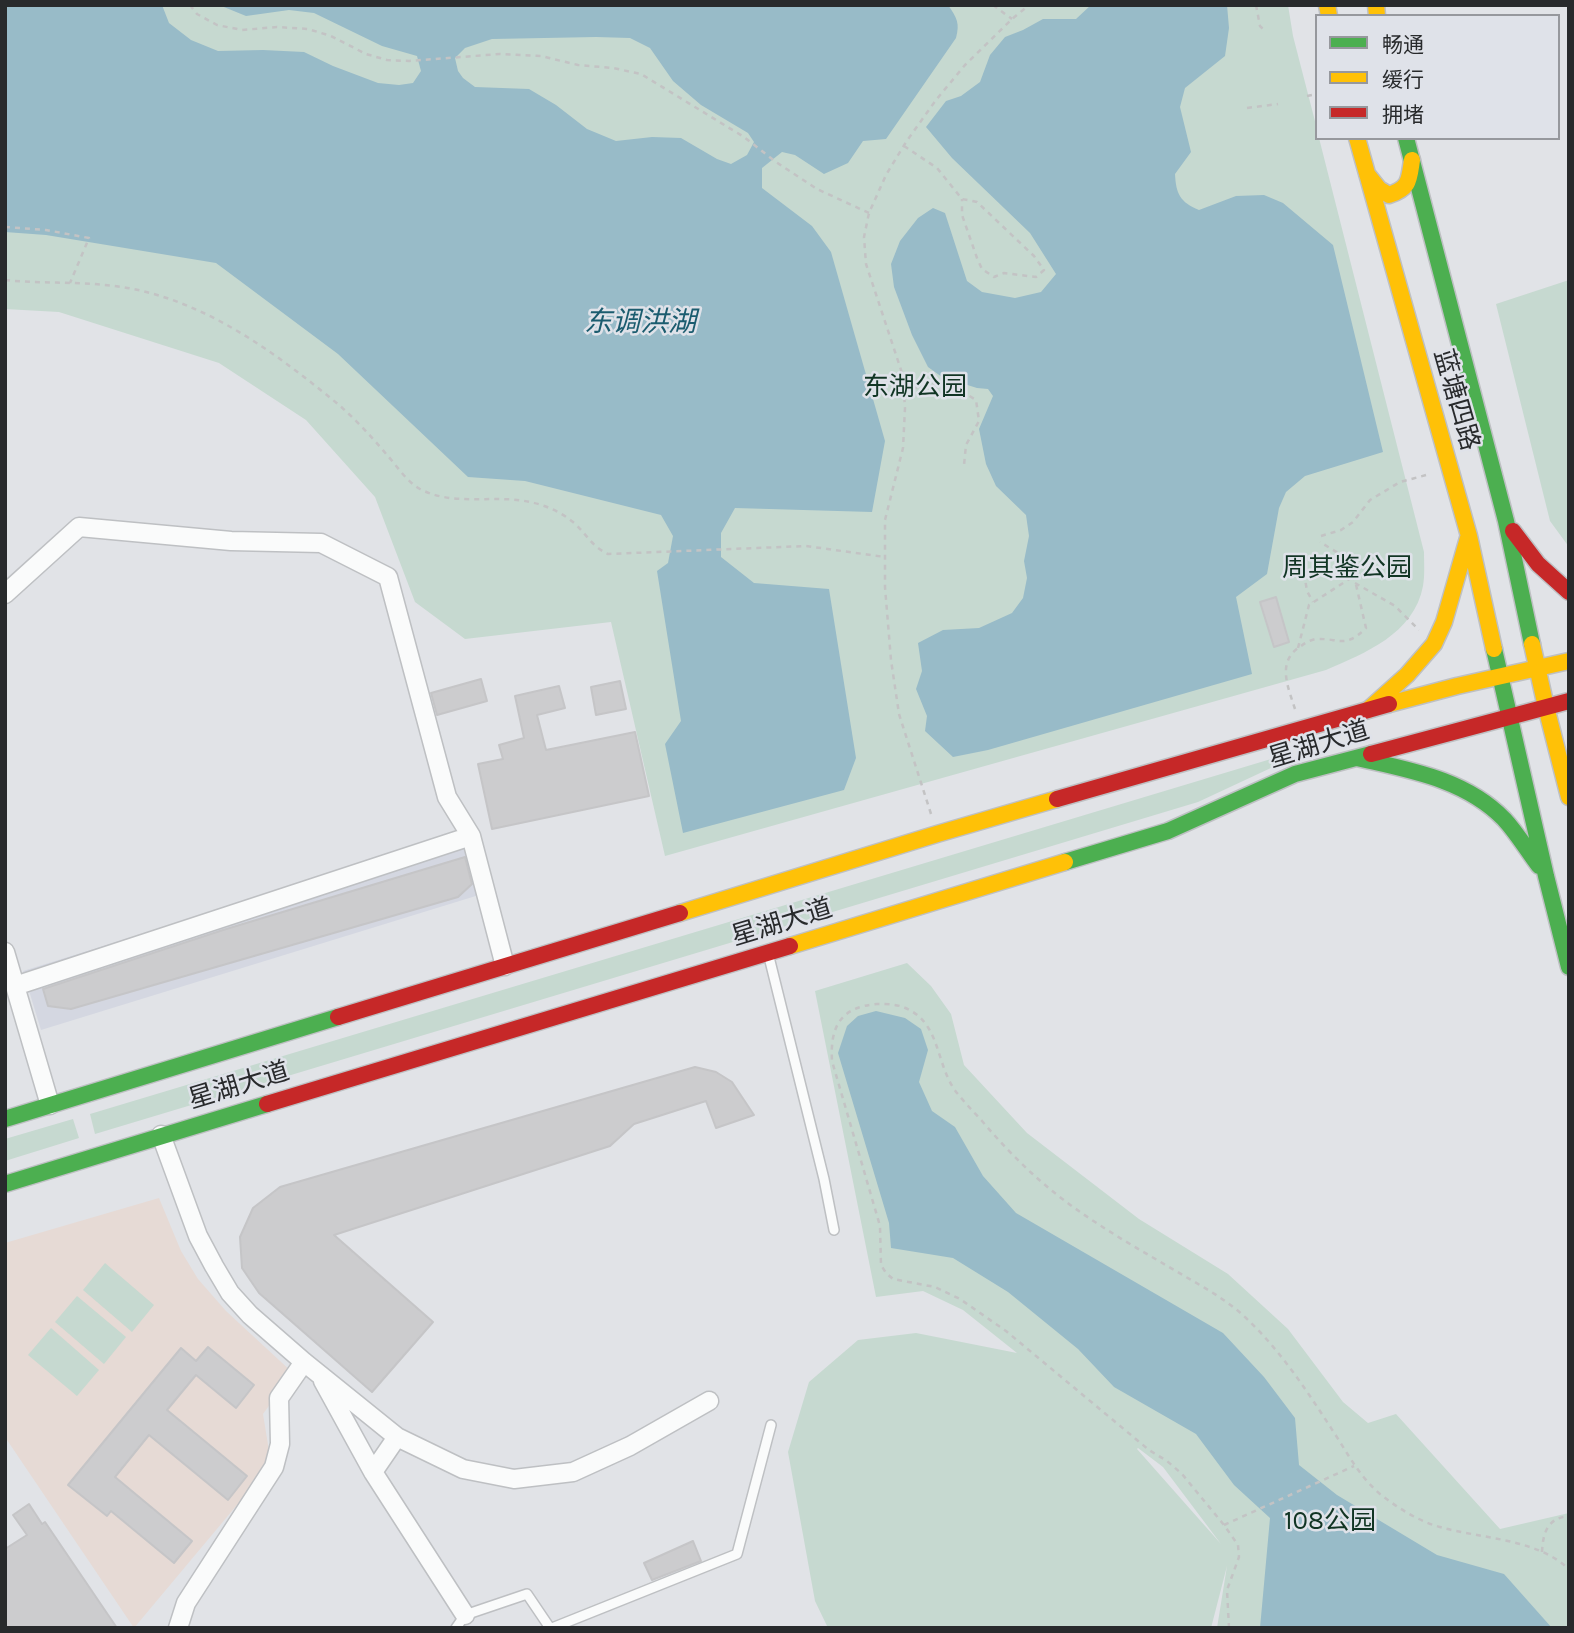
<!DOCTYPE html>
<html>
<head>
<meta charset="utf-8">
<style>
  body { margin:0 }
  #map { position:relative; width:1574px; height:1633px; overflow:hidden; background:#e1e3e7; font-family:Karla,"Noto Sans SC",sans-serif }
  canvas { display:block }
  .frame { position:absolute; inset:0; border:7px solid #282a2c; pointer-events:none }
  .legend { position:absolute; left:1315px; top:14px; width:245px; height:126px; box-sizing:border-box; background:#dfe2e9; border:2px solid #96989d; margin:0; padding:9px 12px; list-style:none; font-size:21px; color:#282a2c }
  .legend li { display:flex; align-items:center; gap:14px; height:35px }
  .legend b { width:35px; border:2px solid #96989d }
</style>
</head>
<body>
<div id="map">
<canvas width="1574" height="1633"></canvas>
<div class="frame"></div>
<ul class="legend">
<li><b style="height:9px;background:#4caf50"></b>畅通</li>
<li><b style="height:9px;background:#ffc107"></b>缓行</li>
<li><b style="height:9px;background:#c62828"></b>拥堵</li>
</ul>
</div>
<script>
const ctx = document.querySelector('canvas').getContext('2d');
ctx.lineJoin = 'round';
function paint(path, color) {
  ctx.fillStyle = color;
  ctx.fill(path, 'evenodd');
}
function trace(path, color, width, dash) {
  ctx.strokeStyle = color;
  ctx.lineWidth = width;
  ctx.lineCap = dash ? 'butt' : 'round';
  ctx.setLineDash(dash || []);
  ctx.stroke(path);
}
function label(font, color, halo, rows, align = 'center') {
  ctx.font = font + ' Karla,"Noto Sans SC",sans-serif';
  ctx.lineWidth = 5;
  ctx.setLineDash([]);
  ctx.textBaseline = 'middle';
  ctx.strokeStyle = halo;
  ctx.fillStyle = color;
  for (const [text, x, y, turn = 0] of rows) {
    ctx.save();
    ctx.translate(x, y);
    ctx.rotate((+turn || 0) * Math.PI / 180);
    ctx.textAlign = isNaN(turn) ? turn : align;
    if (halo) ctx.strokeText(text, 0, 0);
    ctx.fillText(text, 0, 0);
    ctx.restore();
  }
}
paint(new Path2D(`
  M460 835 479 895 41 1030 23 971Z`), '#d4d7e1');
paint(new Path2D(`
  M159 1198 181 1251 198 1279 226 1311 293 1373 263 1414 270 1457 242 1499 134 1628 5 1437V1243Z`), '#e6dad5');
paint(new Path2D(`
  M5 5H1288L1293 36 1317 129V138H1319L1424 552C1424 564 1425 575 1423 586 1414 634 1365 653 1326 670L665 856 611 622 465 639 415 602 375 497 306 420 219 363 59 312 5 309Z
  M1569 280V547L1550 521 1496 304Z
  M1271 759 1273 767 1198 802 95 1134 90 1114Z
  M907 963 931 986 951 1014 964 1065 1027 1133 1139 1219 1228 1274 1288 1329 1343 1402 1368 1423 1396 1414 1500 1529 1569 1513V1628H1217L1227 1566 1211 1628H828L815 1601 788 1452 809 1382 858 1340 916 1333 1017 1353 963 1310 923 1291 876 1297 815 991ZM1138 1448 1163 1467 1221 1544 1137 1449Z
  M73 1119 79 1138 5 1161V1139Z
  M105 1263 154 1305 132 1332 83 1290Z
  M77 1296 126 1337 104 1364 55 1322Z
  M51 1328 99 1370 77 1396 28 1355Z`), '#c6d9d0');
paint(new Path2D(`
  M5 5H162L169 23 191 40 218 51 263 50 304 52 333 66 378 83 399 85 413 83 421 71 417 56 382 46 314 13 289 10 246 16 219 5H948C957 18 960 23 956 38L886 139 863 141 848 163 824 174 795 155 782 152 762 168V188L812 226 831 252 885 441 872 512 735 508 721 533V557L754 583 829 589 856 758 844 790 683 833 665 744 681 721 657 571 668 563 673 536 661 515 525 481 468 477 338 354 216 263 46 235 5 232ZM596 37 630 38 650 48 673 81 701 105 748 133 754 142 747 155 731 164 717 159 681 138 652 137 616 141 587 129 556 105 529 89 475 87 463 78 458 71 455 58 465 48 492 39Z
  M1091 5H1227L1229 28 1225 56 1185 88 1180 107 1191 152 1175 174C1176 194 1180 202 1199 210L1236 196 1264 195 1283 203 1333 245 1383 452 1305 476 1286 492 1279 508 1267 574 1236 597 1252 674 988 750 953 757 925 731 927 716 916 689 922 671 918 643 943 630 979 628 1012 613 1023 598 1027 578 1024 561 1029 536 1026 515 996 486 986 464 979 429 993 396 988 389 977 388 942 377 928 367 912 335 894 287 891 264 900 241 918 218 933 208 945 213 967 281 982 292 1015 298 1041 292 1056 274 1030 233 952 158 926 127 946 101 961 96 980 82 990 55 1005 37 1023 30 1043 19H1076Z
  M876 1011 905 1018 921 1029 928 1050 919 1082 932 1111 955 1127 983 1176 1016 1213 1223 1333 1264 1377 1295 1418 1299 1465 1337 1495 1437 1555 1504 1574 1552 1628H1260L1270 1518 1234 1485 1196 1434 1114 1387 1078 1349 1008 1292 953 1258 891 1248 889 1223 838 1053 847 1026 858 1016Z`), '#98bbc8');
const building = new Path2D(`
  M1276 597 1289 642 1274 647 1260 602Z
  M481 679 487 701 437 715 431 693Z
  M620 681 626 709 596 715 591 687Z
  M559 686 565 708 537 715 546 750 635 732 649 796 492 829 478 764 503 759 499 745 524 738 515 696Z
  M465 857 472 884 458 897 71 1009 48 1006 43 989 223 930Z
  M695 1067 716 1072 732 1082 754 1115 716 1128 706 1101 634 1124 610 1146 334 1235 433 1322 372 1392 259 1293 242 1268 240 1237 253 1208 280 1187Z
  M208 1347 254 1385 236 1408 196 1375 167 1410 247 1476 228 1500 149 1435 115 1477 192 1541 174 1563 111 1511 107 1516 68 1485 181 1348 196 1361Z
  M29 1504 42 1524 45 1522 117 1628H5V1549L27 1535 13 1515Z
  M693 1541 701 1561 652 1580 644 1563Z`);
paint(building, '#ccccce');
trace(building, '#c5c5c7', 2);
const lane = new Path2D(`
  M769 957 824 1179 834 1230
  M456 1628 465 1615 527 1594 550 1628
  M552 1628 737 1554 771 1425`);
const street = new Path2D(`
  M5 594 79 527 231 541 321 543 388 577 447 797 471 836
  M5 952 50 1105
  M15 986 471 836 505 966
  M161 1135 198 1236 214 1266 230 1293 250 1315 304 1362 397 1437 463 1469 514 1479 573 1472 630 1446 709 1401
  M323 1381 373 1472 465 1615
  M373 1472 397 1437
  M178 1628 186 1603 274 1467 280 1444 279 1398 304 1362`);
const fast = new Path2D(`
  M1406 138 1506 521 1532 644
  M1494 649 1546 876 1569 967
  M1357 758C1409 770 1465 779 1504 819 1517 833 1527 850 1539 866
  M1065 862 1168 831 1295 774 1371 754
  M5 1119 338 1017
  M5 1184 267 1104`);
const slow = new Path2D(`
  M1327 5 1329 16
  M1376 5 1377 16
  M1357 138 1469 536 1494 649
  M1367 174 1379 189 1389 195C1410 188 1409 180 1412 160
  M1532 644 1546 707 1569 797
  M1389 704 1457 686 1569 661
  M1368 710 1407 675 1434 644 1444 622 1468 538
  M680 913 937 834 1057 799
  M790 946 1065 862`);
const jam = new Path2D(`
  M1513 531 1538 564 1569 592
  M1371 754 1569 701
  M1057 799 1389 704
  M338 1017 680 913
  M267 1104 790 946`);
trace(lane, '#bec0c3', 12);
trace(street, '#bec0c3', 21);
trace(fast, '#bec0c3', 19);
trace(slow, '#bec0c3', 19);
trace(jam, '#bec0c3', 19);
trace(new Path2D(`
  M190 5 197 14 217 25 242 30 277 27 308 29 331 36 366 54 387 60 409 61 500 54 541 56 578 65 613 68 641 74 744 137 776 162 817 189 869 213
  M993 5 1012 19
  M1256 5 1260 26 1265 31
  M1307 96 1317 94
  M1247 108 1278 104
  M904 146 937 168 962 199 977 202 1034 256 1044 270 1036 277 1004 273 994 277 982 269 977 258 962 215V199
  M5 227 46 230 89 238 70 283
  M5 280C44 284 83 281 122 287 205 300 276 353 339 405 356 420 372 437 387 455 397 466 407 482 420 489 454 507 494 494 530 502 545 505 561 512 573 522 586 533 591 546 608 554L806 546 885 557
  M904 392 928 383 955 387 976 400 979 421 966 445 964 465
  M1321 536 1341 530 1353 522 1370 500 1400 482 1430 474
  M1304 573 1307 591 1313 602
  M1355 583 1395 606 1419 630
  M1298 648 1309 605 1354 576
  M1295 709C1288 687 1276 661 1301 646 1305 643 1310 640 1316 639 1340 638 1345 649 1366 628L1354 576 1358 565 1320 542
  M931 814 899 714 891 660 885 587V520L903 448 905 408 903 376 866 264 864 237 869 213 886 175 906 142 936 100 965 65 1012 19 1029 5
  M1224 1525 1354 1466
  M1542 1552C1543 1533 1547 1518 1569 1516
  M1229 1628 1227 1590 1239 1557 1238 1545 1224 1525 1182 1474 1167 1461 1149 1450 1006 1331 960 1299 935 1287 893 1279 886 1273 881 1265 880 1226 832 1061C830 1027 840 1007 877 1004 885 1004 895 1004 903 1007 940 1021 935 1060 954 1089 962 1100 972 1110 982 1121 1017 1162 1049 1192 1095 1222 1125 1242 1156 1259 1186 1277 1207 1289 1228 1301 1246 1318 1281 1351 1307 1391 1333 1431 1348 1454 1359 1476 1380 1494 1398 1508 1418 1521 1440 1527 1482 1539 1535 1538 1569 1569`), '#c3c3c4', 2.5, [5, 5]);
trace(lane, '#fafbfb', 9);
trace(street, '#fafbfb', 18);
trace(fast, '#4caf50', 16);
trace(slow, '#ffc107', 16);
trace(jam, '#c62828', 16);
label('26px', '#113524', '#dfe2e9', [
  ["东湖公园",915,388],
  ["周其鉴公园",1347,569],
  ["108公园",1330,1522]
]);
label('26px', '#282a2c', '#dfe2e9', [
  ["蓝塘四路",1456,400,74],
  ["星湖大道",1319,745,-17],
  ["星湖大道",782,923,-17],
  ["星湖大道",239,1086,-17]
]);
label('italic 28px', '#1b5c6f', '#dfe2e9', [
  ["东调洪湖",640,323]
]);
</script>
</body>
</html>
